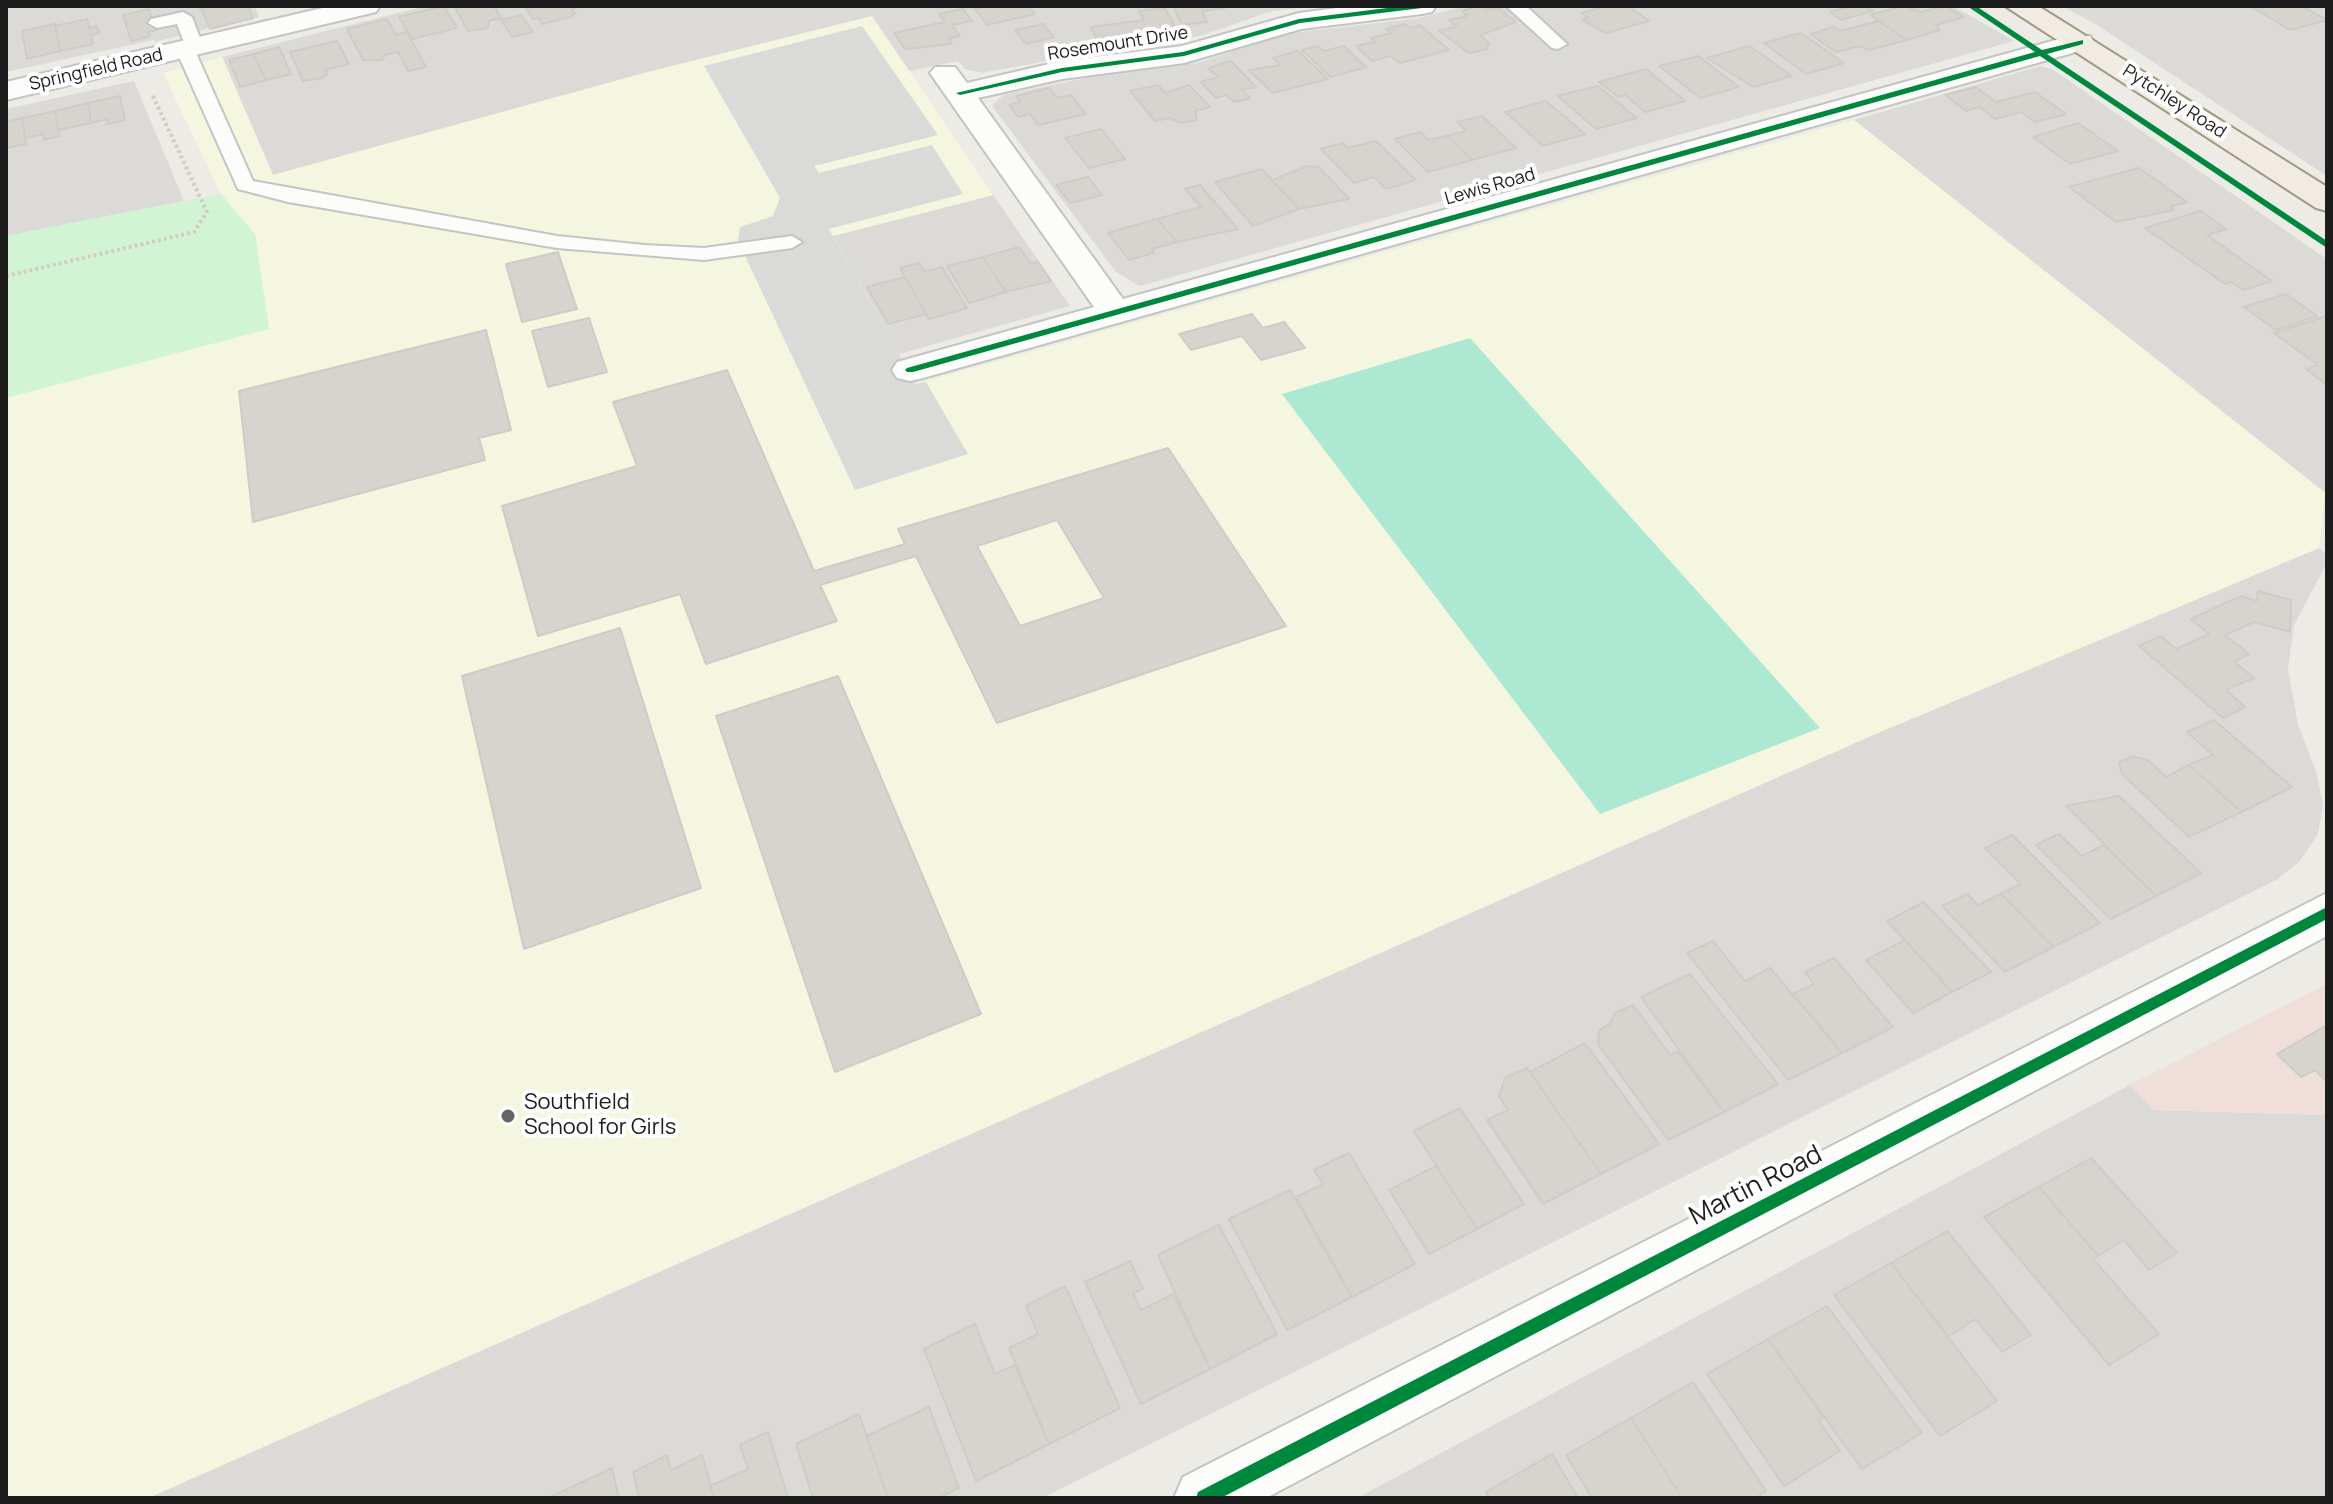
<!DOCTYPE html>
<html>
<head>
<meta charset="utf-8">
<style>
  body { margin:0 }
  #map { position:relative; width:2333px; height:1504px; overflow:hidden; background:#ecebe6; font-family:Manrope,sans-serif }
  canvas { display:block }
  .frame { position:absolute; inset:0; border:8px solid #1d1d1d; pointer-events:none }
</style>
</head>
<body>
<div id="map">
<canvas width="2333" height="1504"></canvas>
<div class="frame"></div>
</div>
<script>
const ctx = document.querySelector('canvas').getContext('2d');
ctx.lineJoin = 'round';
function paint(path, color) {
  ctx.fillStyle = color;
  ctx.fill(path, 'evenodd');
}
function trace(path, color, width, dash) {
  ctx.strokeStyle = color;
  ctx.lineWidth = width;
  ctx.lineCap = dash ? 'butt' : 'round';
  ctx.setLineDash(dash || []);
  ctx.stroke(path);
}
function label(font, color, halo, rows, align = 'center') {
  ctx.font = font + ' Manrope,sans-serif';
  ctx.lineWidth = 8;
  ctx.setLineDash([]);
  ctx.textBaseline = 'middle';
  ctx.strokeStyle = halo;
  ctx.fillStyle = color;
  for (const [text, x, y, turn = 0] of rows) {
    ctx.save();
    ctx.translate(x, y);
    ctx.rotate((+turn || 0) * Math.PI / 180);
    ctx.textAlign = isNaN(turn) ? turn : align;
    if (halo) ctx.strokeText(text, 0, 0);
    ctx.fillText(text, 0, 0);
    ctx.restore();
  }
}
paint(new Path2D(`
  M6 6H255L259 17 6 72Z
  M426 6H1319L1272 11 1203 35 1150 47 1097 52 981 73 965 69 958 61 909 71 871 17 648 72 273 175 222 57Z
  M1465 6H1953L2014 41 1140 286 1116 272 992 106 1003 95 1090 77 1201 62 1283 34 1419 18Z
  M2062 6H2327V176L2097 25Z
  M2040 66 2052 69 2327 259V494L1854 120Z
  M134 81 184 201 6 236V109Z
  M993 195 1070 306 899 354 833 236Z
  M2319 548 2327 555V563L2294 625 2288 669 2298 724 2316 771 2323 805 2318 834 2300 861 2278 879 1042 1498H148L1873 735Z
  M2130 1085 2154 1110 2327 1115V1498H1357Z`), '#dbdad7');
paint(new Path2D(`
  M2327 984V1115L2154 1110 2130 1085Z`), '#efdeda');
paint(new Path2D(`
  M872 16 993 195 833 236 916 384 1854 120 2325 493 2319 548 1873 735 148 1498H6V398L269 328 255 234 221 194 163 73 222 57 273 175 648 72Z`), '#f5f6e0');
paint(new Path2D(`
  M221 194 255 234 269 329 6 398V236Z`), '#d1f5d3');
paint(new Path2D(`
  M1470 338 1820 728 1600 814 1282 394Z`), '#ade8d3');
paint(new Path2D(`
  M197 6 206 29 155 42 151 32 157 29 149 7Z
  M862 26 938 135 814 166 819 173 932 145 963 194 829 229 916 384 926 382 968 454 855 490 738 241 740 227 773 216 780 198 704 66Z`), '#dadad8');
const building = new Path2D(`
  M200 6H248L253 18 210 29Z
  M444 6 457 28 412 39 399 17Z
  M454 6H494L501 18 489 21 488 28 468 31Z
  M516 6H578L579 7 572 9 575 13 570 17 542 24 538 18 533 19 525 7Z
  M989 6H1028L1035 14 987 25 975 9Z
  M1173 6H1224L1225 8 1202 11 1207 22 1182 25Z
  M1480 6 1487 10 1498 8 1516 22 1480 35 1489 43 1487 49 1469 53 1439 31 1457 26 1449 20 1467 16 1462 11Z
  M1607 6H1628L1649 21 1606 33 1582 20 1588 18 1581 13Z
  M1852 6H1865L1873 11 1841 20 1830 12Z
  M1904 6 1921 12 1946 6 1964 17 1936 25 1940 30 1907 40 1870 15Z
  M2250 6H2301L2327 20 2290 30Z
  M1165 8 1175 27 1151 30 1154 35 1134 38 1136 43 1112 46 1110 41 1098 42 1091 27 1144 20 1139 11Z
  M149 9 156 30 148 32 150 36 131 41 123 15Z
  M963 9 972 21 952 25 960 36 948 39 952 44 905 49 894 33 945 22 939 14Z
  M521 15 533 32 512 37 501 20Z
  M87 19 89 28 97 26 99 33 91 35 93 44 60 51 55 26Z
  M387 19 396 35 407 32 426 67 408 71 398 52 385 55 382 60H363L347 29Z
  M1878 21 1907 40 1869 50 1860 46 1836 52 1810 34 1834 27 1840 31Z
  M55 24 60 51 27 59 22 31Z
  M1043 24 1054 37 1026 44 1015 30Z
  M1405 24 1410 28 1420 25 1449 50 1400 63 1391 56 1372 61 1356 46 1375 42 1371 38 1391 33 1386 29Z
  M1801 33 1844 63 1806 74 1764 43Z
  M337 41 349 64 325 70 327 74 323 78 303 81 290 52Z
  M1318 46 1324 51 1344 46 1366 67 1331 77 1302 50Z
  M1750 46 1792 76 1754 87 1706 58Z
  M279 47 291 74 266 80 254 54Z
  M1298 51 1328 79 1273 93 1249 70 1280 65 1273 58Z
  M254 54 266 80 240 87 229 60Z
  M1698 56 1739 87 1700 98 1659 66Z
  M1231 61 1256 87 1242 90 1250 98 1234 102 1226 95 1216 98 1201 82 1218 77 1208 68Z
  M1646 69 1685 101 1645 112 1625 95 1618 97 1599 82Z
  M1158 85 1165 93 1189 85 1210 107 1195 111 1197 120 1181 123 1169 118 1155 121 1130 91Z
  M1598 86 1637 118 1596 129 1558 96Z
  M1976 87 1996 102 2035 92 2066 114 2035 122 2021 112 1995 119 1979 107 1966 111 1945 95Z
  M1049 88 1057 98 1071 95 1086 114 1038 125 1030 114 1018 117 1009 105 1020 102 1016 96Z
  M120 96 125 120 108 124V119L91 123 88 103Z
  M1546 101 1585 134 1543 146 1505 112Z
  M88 103 91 123 58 130 55 111Z
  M55 111 59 136 44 140 43 134 25 138 22 118Z
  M1482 116 1516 148 1472 160 1447 136 1466 131 1457 122Z
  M22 118 26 144 6 148V122Z
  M2078 123 2118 151 2070 164 2033 137Z
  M1101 129 1125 159 1089 168 1065 138Z
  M1420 132 1429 140 1447 136 1472 160 1428 172 1395 139Z
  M1376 141 1416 180 1386 189 1374 177 1354 183 1321 149 1343 143 1348 148Z
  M1308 166 1319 167 1349 199 1299 209 1272 180Z
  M2139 168 2187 202 2170 207 2174 210 2116 222 2069 187Z
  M1262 169 1299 209 1253 226 1215 182Z
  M1088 177 1102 195 1070 203 1056 185Z
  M1200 185 1238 229 1177 242 1157 219 1201 207 1185 189Z
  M2201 211 2226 229 2207 235 2272 281 2243 290 2231 282 2225 284 2145 228Z
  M1157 219 1177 242 1152 249 1154 253 1129 260 1108 233Z
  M1019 247 1031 264 1038 262 1051 281 1006 292 983 257Z
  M558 252 577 309 522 322 506 264Z
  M983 257 1006 292 969 303 947 266Z
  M919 263 925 272 942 267 967 308 929 319 900 268Z
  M905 277 926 314 888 324 867 287Z
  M2286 294 2317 316 2276 330 2244 307Z
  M1252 314 1263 328 1284 322 1305 348 1261 360 1242 336 1191 350 1179 334Z
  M2327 316V385L2306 369 2318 365 2274 333Z
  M589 318 607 372 548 387 532 331Z
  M486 330 511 430 479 438 485 460 253 522 239 391Z
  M727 370 814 571 905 544 898 529 1168 448 1286 626 997 723 916 556 820 585 837 621 706 664 680 594 538 636 502 506 637 466 613 402ZM1057 520 1104 598 1020 626 977 546Z
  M2258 591 2291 600 2290 632 2254 622 2225 635 2249 654 2234 662 2254 678 2226 690 2245 707 2223 718 2139 646 2161 636 2176 649 2209 634 2191 619 2241 596 2257 601Z
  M620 628 701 888 524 949 462 676Z
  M838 676 981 1014 835 1072 716 716Z
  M2214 720 2292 787 2241 812 2189 765 2213 755 2187 732Z
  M2133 756 2149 761 2166 777 2189 765 2241 812 2189 837 2122 774 2119 762Z
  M2119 796 2201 873 2156 896 2066 806Z
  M2059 834 2082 856 2104 845 2156 896 2111 919 2036 845Z
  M2012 835 2100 923 2053 947 2001 894 2021 884 1985 848Z
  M1967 894 1978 905 2001 894 2053 947 2005 972 1942 906Z
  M1924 902 1991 972 1952 992 1887 921Z
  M1905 940 1952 992 1913 1013 1866 960Z
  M1713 941 1745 981 1770 968 1842 1053 1788 1080 1687 953Z
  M1834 958 1893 1027 1842 1053 1793 994 1814 984 1805 972Z
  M1690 974 1778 1084 1724 1112 1641 997Z
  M1633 1005 1670 1055 1677 1051 1724 1112 1668 1140 1598 1044 1599 1030 1610 1024 1615 1013Z
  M2327 1025V1082L2315 1070 2301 1077 2277 1054Z
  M1585 1043 1659 1144 1601 1174 1530 1072Z
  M1527 1068 1601 1174 1543 1204 1487 1120 1508 1110 1499 1096 1505 1078Z
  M1460 1108 1524 1204 1477 1229 1414 1131Z
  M1349 1153 1415 1264 1352 1297 1296 1197 1323 1184 1314 1170Z
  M2091 1158 2177 1253 2149 1270 2124 1240 2098 1256 2039 1187Z
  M1436 1166 1477 1229 1429 1254 1389 1190Z
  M2039 1187 2098 1256 2093 1259 2159 1334 2109 1365 1984 1217Z
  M1290 1190 1352 1297 1287 1330 1229 1219Z
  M1219 1225 1277 1334 1210 1369 1158 1255Z
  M1947 1231 2031 1335 2002 1352 1976 1319 1948 1336 1891 1263Z
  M1130 1261 1143 1289 1133 1293 1141 1310 1173 1294 1210 1369 1141 1404 1085 1282Z
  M1891 1263 1997 1401 1940 1436 1834 1295Z
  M1065 1286 1120 1408 1049 1444 1009 1348 1038 1334 1026 1306Z
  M1827 1306 1922 1433 1862 1469 1768 1339Z
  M975 1324 995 1374 1015 1365 1049 1444 976 1481 924 1349Z
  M1768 1339 1823 1417 1818 1420 1840 1451 1784 1486 1707 1374Z
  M1693 1382 1766 1491 1755 1498H1682L1631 1418Z
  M929 1407 959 1488 938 1498H888L867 1436Z
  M859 1414 888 1498H813L796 1444Z
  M1631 1418 1682 1498H1592L1566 1455Z
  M768 1432 788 1498H714L710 1486 748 1469 740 1445Z
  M1552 1454 1578 1498H1489L1486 1492Z
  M667 1455 671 1470 702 1455 714 1498H639L633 1472Z
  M612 1468 619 1498H548Z`);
paint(building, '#d7d4d0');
trace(building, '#cfccc7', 2);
const lane = new Path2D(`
  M1506 6H1526L1567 44 1558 49 1552 48Z
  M183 12 192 17 204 48 196 53 253 181 557 236 644 245 704 248 792 236 802 242 792 248 704 260 557 248 288 202 238 189 176 50 185 45 177 24 157 28 148 23 151 19Z`);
const street = new Path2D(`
  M331 6H380L376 12 6 100V82Z
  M1353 6H1436L1432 12 1422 14 1301 29 1184 63 1062 79 978 98 1123 299 2070 36H2090L2094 42 2090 48 923 378 910 381 897 378 892 370 897 362 1094 307 930 73 935 67H955L967 83 1062 61 1182 46 1299 13Z
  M2327 893V936L1266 1498H1174L1183 1477Z`);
const primary = new Path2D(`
  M2005 6H2038L2327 187V211L2316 208Z`);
trace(lane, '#c4c4c2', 4);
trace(street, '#c4c4c2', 4);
trace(primary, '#a29a82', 4);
trace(new Path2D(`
  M6 276 194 232 207 212 152 94`), '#d7c9c5', 4, [3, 3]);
paint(lane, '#fcfcfb');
paint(street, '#fcfcfb');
paint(primary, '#f1ece3');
paint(new Path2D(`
  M1403 6H1426L1422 8 1300 23 1184 56 1062 72 960 95 956 93 1062 68 1183 52 1299 19Z
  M1967 6H1976L2042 50 2083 40V44L2047 54 2327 241V248L2040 56 913 372H907L905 370 907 368 2035 52Z
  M2327 907V919L1221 1498H1196L1198 1492Z`), '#00873e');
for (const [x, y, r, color] of [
  [508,1116,8,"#656563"]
]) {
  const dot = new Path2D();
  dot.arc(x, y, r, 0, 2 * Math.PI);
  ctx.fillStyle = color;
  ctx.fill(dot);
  trace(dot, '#fff', 3);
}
label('18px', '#1d1d1d', '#fff', [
  ["Rosemount Drive",1118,44,-9],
  ["Springfield Road",96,70,-13],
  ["Pytchley Road",2174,102,33],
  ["Lewis Road",1490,187,-16]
]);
label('22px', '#1d1d1d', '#fff', [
  ["Southfield",524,1103],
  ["School for Girls",524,1128]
], 'left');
label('26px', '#1d1d1d', '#fff', [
  ["Martin Road",1756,1186,-27]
]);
</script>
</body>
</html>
